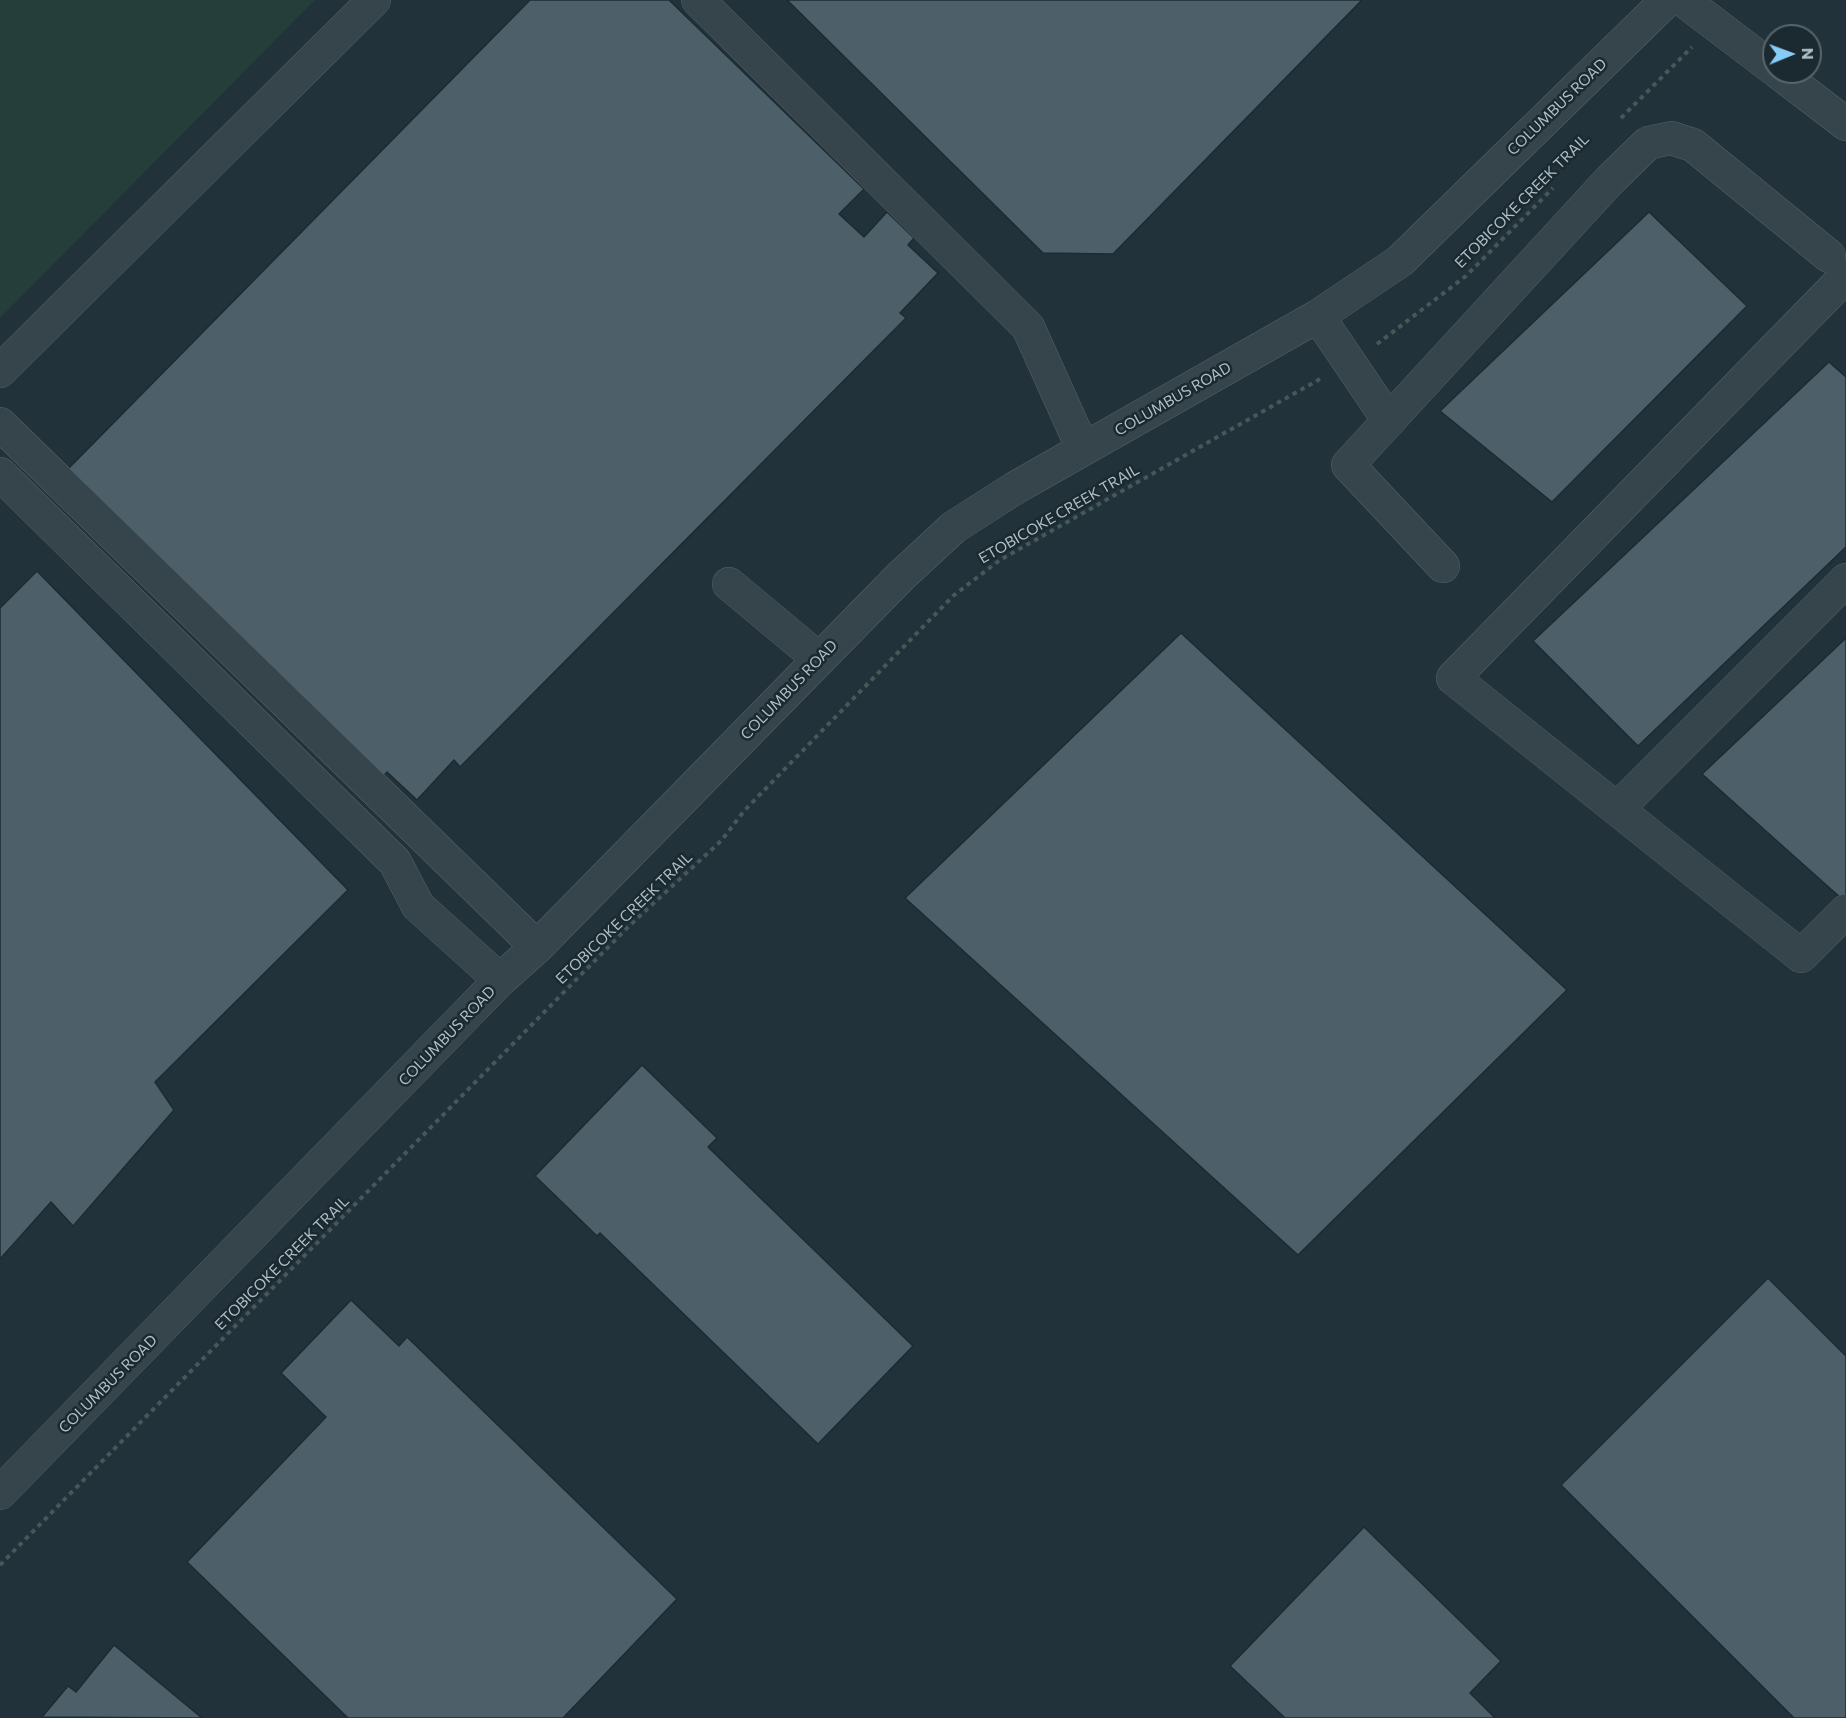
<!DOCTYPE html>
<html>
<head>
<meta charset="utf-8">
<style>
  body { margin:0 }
  #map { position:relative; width:1846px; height:1718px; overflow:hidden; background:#22323b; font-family:Commissioner,sans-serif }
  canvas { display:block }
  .north { position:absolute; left:1762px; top:24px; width:60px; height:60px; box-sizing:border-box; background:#1b2930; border:2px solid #57656c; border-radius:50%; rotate:89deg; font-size:16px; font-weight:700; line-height:24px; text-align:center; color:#b1bfc7 }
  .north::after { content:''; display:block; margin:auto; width:21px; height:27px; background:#86ccf7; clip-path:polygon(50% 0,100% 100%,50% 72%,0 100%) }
</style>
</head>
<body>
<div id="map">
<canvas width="1846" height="1718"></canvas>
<div class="north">N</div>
</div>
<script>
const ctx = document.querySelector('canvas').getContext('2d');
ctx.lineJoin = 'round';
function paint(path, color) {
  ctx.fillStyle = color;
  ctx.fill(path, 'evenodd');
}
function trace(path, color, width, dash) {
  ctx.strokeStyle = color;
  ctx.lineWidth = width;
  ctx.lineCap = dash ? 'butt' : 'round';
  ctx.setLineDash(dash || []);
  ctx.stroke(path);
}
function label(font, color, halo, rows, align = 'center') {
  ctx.font = font + ' Commissioner,sans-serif';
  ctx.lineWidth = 5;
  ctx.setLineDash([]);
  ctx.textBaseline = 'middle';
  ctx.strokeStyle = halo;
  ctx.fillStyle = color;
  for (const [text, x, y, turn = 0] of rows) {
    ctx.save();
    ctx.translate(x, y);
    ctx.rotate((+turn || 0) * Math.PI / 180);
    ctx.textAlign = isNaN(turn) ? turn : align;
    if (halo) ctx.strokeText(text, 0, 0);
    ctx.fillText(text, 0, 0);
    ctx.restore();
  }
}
paint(new Path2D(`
  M0 0H315L0 318Z`), '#253e3a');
const building = new Path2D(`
  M530 0H669L864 189 839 214 864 237 887 212 914 238 908 245 938 273 900 313 906 318 460 767 454 760 417 800 387 772 383 777 68 469Z
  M787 0H1362L1113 254 1043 253Z
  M1649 212 1747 306 1552 502 1440 411Z
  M1829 362 1846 377V547L1638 746 1533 641Z
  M37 571 348 890 155 1082 174 1110 73 1226 51 1202 0 1259V608Z
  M1181 633 1567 990 1298 1255 905 898Z
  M1846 638V895L1842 899 1702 774Z
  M642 1065 717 1138 708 1147 913 1346 818 1444 600 1233 597 1236 535 1176Z
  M1768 1278 1846 1356V1718H1794L1561 1485Z
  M351 1300 399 1346 407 1337 677 1599 563 1718H348L187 1562 326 1417 281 1373Z
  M1364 1527 1501 1661 1470 1693 1495 1718H1285L1230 1666Z
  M114 1645 202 1718 42 1717 68 1686 76 1692Z`);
paint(building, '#4d6069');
trace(building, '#1d2b32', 1.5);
const minor = new Path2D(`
  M698 0 1028 327 1083 449
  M1683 0 1774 69
  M1778 72 1846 124
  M1846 276 1453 678 1801 956 1846 911
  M1318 316 1389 421
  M0 371 374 0
  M0 424 537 947
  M0 474 395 862 418 906 500 980
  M1443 566 1348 465 1609 181 1648 143 1671 138 1693 145 1829 256
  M729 584 819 659
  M1617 809 1846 580
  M0 1493 500 980 537 947 901 576 954 527 1015 488 1318 316 1400 261 1667 0`);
trace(minor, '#546269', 34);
trace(new Path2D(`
  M1621 118 1692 47
  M1377 344 1466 276 1553 188
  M0 1565 630 925 721 841 744 811 953 596 1000 560 1320 379`), '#445a58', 4, [4.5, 4.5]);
trace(minor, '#36444b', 33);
label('15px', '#b1bfc7', '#1b2930', [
  ["COLUMBUS ROAD",1557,107,-44],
  ["ETOBICOKE CREEK TRAIL",1522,201,-45],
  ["COLUMBUS ROAD",1173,399,-30],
  ["ETOBICOKE CREEK TRAIL",1059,514,-30],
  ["COLUMBUS ROAD",789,690,-46],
  ["ETOBICOKE CREEK TRAIL",624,918,-44],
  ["COLUMBUS ROAD",447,1036,-46],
  ["ETOBICOKE CREEK TRAIL",282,1263,-45],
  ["COLUMBUS ROAD",108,1384,-45]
]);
</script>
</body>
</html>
